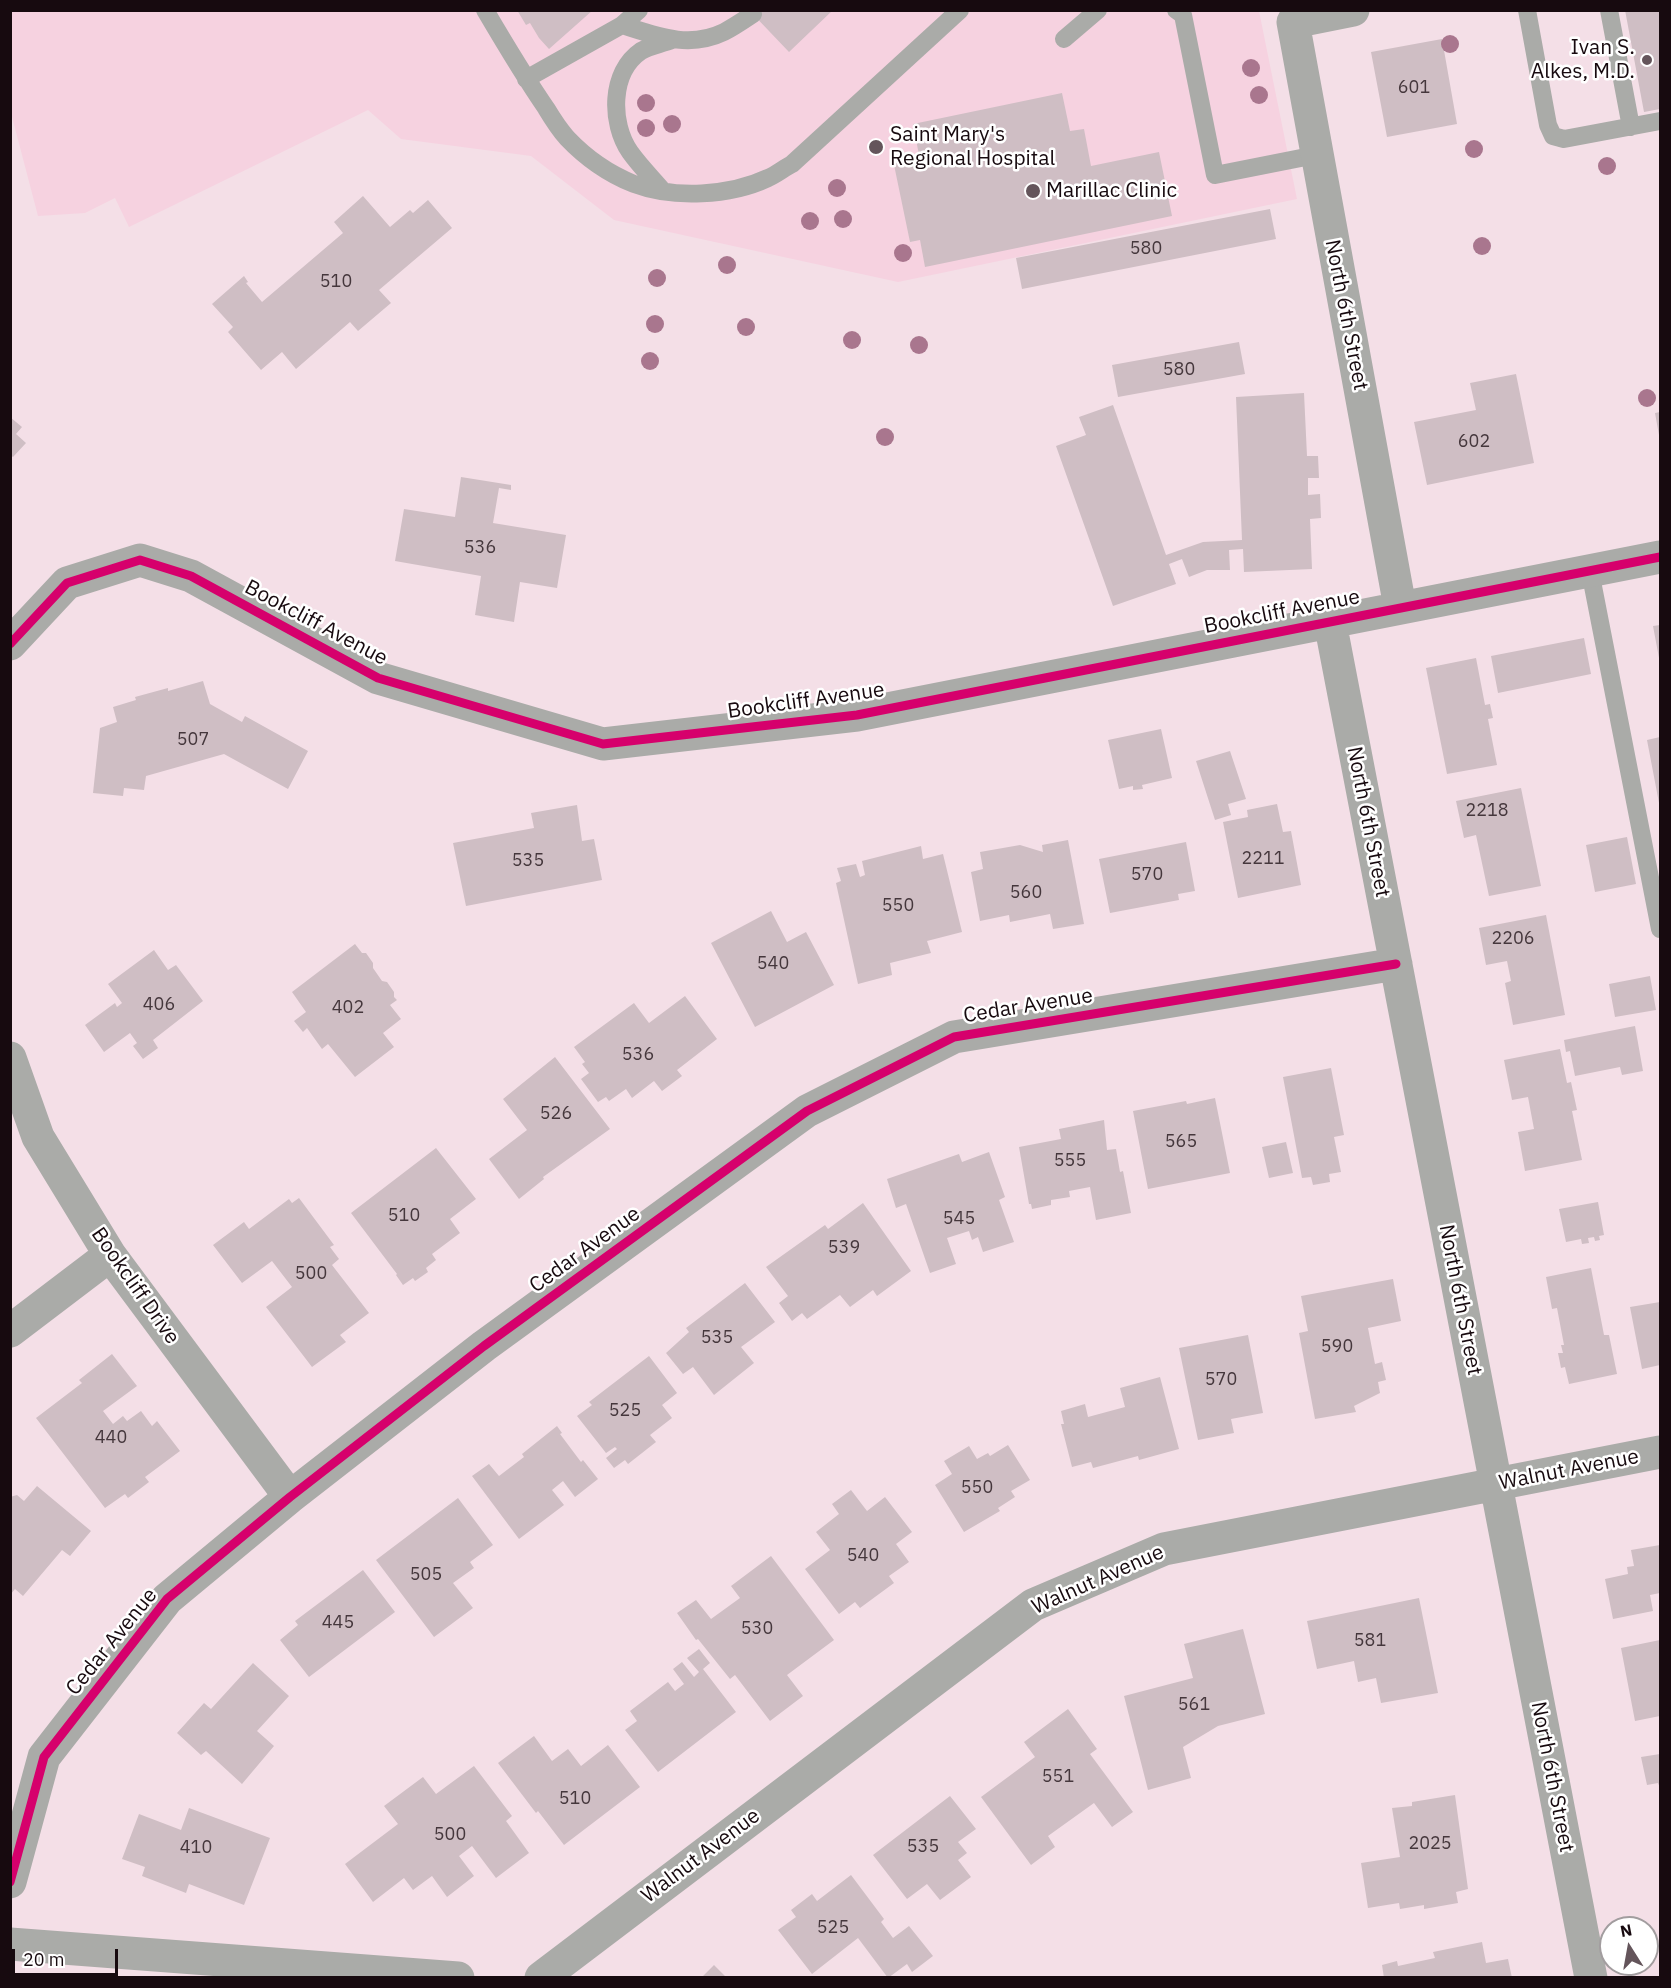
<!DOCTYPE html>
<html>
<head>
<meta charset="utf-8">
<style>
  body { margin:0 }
  #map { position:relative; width:1671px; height:1988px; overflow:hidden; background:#f4dfe7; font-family:"IBM Plex Sans",sans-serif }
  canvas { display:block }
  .frame { position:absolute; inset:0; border:12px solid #170a0f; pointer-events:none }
  .north { position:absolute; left:1599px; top:1916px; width:60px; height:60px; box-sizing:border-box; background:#fff; border:2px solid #a29d9f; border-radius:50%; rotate:349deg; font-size:16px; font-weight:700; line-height:24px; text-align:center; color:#170a0f }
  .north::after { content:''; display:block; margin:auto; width:21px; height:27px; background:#64555b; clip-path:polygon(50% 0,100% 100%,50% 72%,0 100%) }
  .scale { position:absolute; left:12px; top:1949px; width:106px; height:27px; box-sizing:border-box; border:3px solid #170a0f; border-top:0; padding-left:8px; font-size:18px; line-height:21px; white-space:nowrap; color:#170a0f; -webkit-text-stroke:4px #fff; paint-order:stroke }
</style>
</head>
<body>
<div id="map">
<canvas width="1671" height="1988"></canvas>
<div class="frame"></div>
<div class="north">N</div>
<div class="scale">20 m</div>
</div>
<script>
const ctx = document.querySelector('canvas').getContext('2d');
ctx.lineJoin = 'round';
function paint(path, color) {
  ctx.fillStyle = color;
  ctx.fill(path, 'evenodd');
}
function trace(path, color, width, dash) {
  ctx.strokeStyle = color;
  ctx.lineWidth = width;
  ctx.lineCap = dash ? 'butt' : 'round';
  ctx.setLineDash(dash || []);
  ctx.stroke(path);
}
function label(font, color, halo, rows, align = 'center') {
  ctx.font = font + ' "IBM Plex Sans",sans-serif';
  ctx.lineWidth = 5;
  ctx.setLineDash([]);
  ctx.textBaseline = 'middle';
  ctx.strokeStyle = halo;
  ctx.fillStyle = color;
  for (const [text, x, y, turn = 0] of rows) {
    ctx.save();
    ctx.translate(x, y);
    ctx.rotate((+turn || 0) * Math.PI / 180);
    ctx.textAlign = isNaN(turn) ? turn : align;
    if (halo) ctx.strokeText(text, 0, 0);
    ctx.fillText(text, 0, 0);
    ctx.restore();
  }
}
paint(new Path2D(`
  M10 11H1259L1297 199 898 282 614 220 531 156 401 139 368 110 129 227 115 198 85 213 38 216 11 113Z`), '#f6d2e0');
paint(new Path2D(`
  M517 10H593L549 49 539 38 530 23 526 25Z
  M749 10H833L789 52Z
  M1625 10H1660V109L1644 112Z
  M1442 39 1457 124 1387 137 1371 52Z
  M1062 93 1070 131 1084 129 1091 166 1159 152 1172 216 925 267 920 240 910 242 893 160 919 155 913 124Z
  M363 196 390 227 410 210 413 213 428 200 452 228 379 290 391 303 358 331 350 322 296 369 282 352 261 370 228 332 233 327 212 304 244 276 248 282 246 283 262 302 343 233 334 222Z
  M1270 209 1276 239 1022 289 1016 258Z
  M1239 342 1245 374 1118 397 1112 365Z
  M1516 374 1534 463 1427 485 1414 422 1476 410 1470 383Z
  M1304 393 1307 456H1318L1319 478H1308V495L1320 494 1321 518 1310 519 1312 569 1244 572 1243 549 1229 550 1230 570H1207L1189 577 1182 559 1169 564 1176 584 1113 606 1056 446 1086 435 1079 417 1113 405 1166 555 1203 542 1242 540 1236 397Z
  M1660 412V435H1659L1655 413Z
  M10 417 22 427 16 434 26 443 13 457 10 455Z
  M461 477 511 485V490L499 488 493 523 566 535 557 588 520 582 514 622 475 615 481 576 395 561 404 509 455 517Z
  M1660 625V658H1659L1653 626Z
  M1584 638 1591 674 1498 693 1491 656Z
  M1476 658 1485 705 1490 704 1493 718 1488 719 1497 765 1447 774 1426 668Z
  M203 681 210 704 242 722 245 716 308 751 288 789 224 754 146 776 144 790 124 788 123 796 93 793 100 728 117 722 113 707 136 700 135 697 168 688V691Z
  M1161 729 1172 778 1142 785 1143 789 1133 790V786L1119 789 1108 740Z
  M1660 737V803H1659L1647 740Z
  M1230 751 1246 799 1228 804 1231 815 1215 820 1196 761Z
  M1521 788 1541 886 1489 896 1476 835 1464 838 1456 801Z
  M1277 804 1283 832 1291 831 1301 885 1238 898 1223 822 1248 817 1247 810Z
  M577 805 582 841 594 839 602 880 466 906 453 843 534 828 531 813Z
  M1627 837 1636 884 1595 892 1586 845Z
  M1068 840 1084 924 1053 929 1050 914 1010 922 1009 915 980 921 971 872 983 869 980 852 1020 845 1043 852 1042 845Z
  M1186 842 1195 891 1178 894 1179 900 1110 913 1099 859Z
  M921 846 923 859 943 854 962 932 927 941 931 953 890 963 892 975 858 984 836 883 841 881 837 868 856 864 860 877 865 875 862 861Z
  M771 911 787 942 806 932 834 985 755 1027 711 943Z
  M1546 915 1565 1015 1513 1025 1505 983 1511 981 1507 961 1486 965 1479 928Z
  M355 944 362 953H366L373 963V968L382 981 387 982 394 992V997L397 1000 390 1005 401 1019 383 1033 394 1047 355 1077 328 1044 322 1049 307 1028 303 1032 294 1021 306 1012 292 992Z
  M154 950 168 970 176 965 203 1001 153 1040 158 1048 143 1059 133 1046 137 1043 130 1033 104 1052 85 1025 115 1003 117 1007 122 1003 108 984Z
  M1650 976 1656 1010 1615 1017 1609 984Z
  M685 996 717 1039 677 1070 682 1076 662 1091 654 1081 632 1098 626 1089 609 1101 606 1097 598 1102 581 1079 589 1073 582 1064 585 1062 574 1047 634 1003 649 1023Z
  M1635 1026 1643 1071 1622 1075 1620 1067 1575 1076 1570 1051 1566 1052 1564 1040Z
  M1560 1049 1567 1083 1571 1082 1577 1110 1572 1111 1582 1160 1525 1171 1518 1132 1534 1129 1528 1097 1512 1100 1504 1060Z
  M555 1057 610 1129 543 1177 544 1179 519 1199 489 1159 527 1130 503 1099Z
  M1331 1068 1344 1135 1334 1137 1341 1172 1329 1174 1330 1182 1313 1185 1311 1177 1302 1178 1283 1077Z
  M1215 1098 1230 1173 1148 1189 1133 1111 1186 1101 1187 1104Z
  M1104 1120 1107 1150 1116 1149 1120 1172 1123 1171 1131 1213 1096 1220 1090 1187 1069 1191 1070 1197 1051 1200V1205L1032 1209 1031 1204H1029L1019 1147 1061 1139 1059 1129Z
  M1286 1142 1293 1173 1269 1178 1262 1147Z
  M436 1148 476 1199 450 1219 460 1233 432 1254 436 1260 426 1268 428 1272 415 1281 413 1278 403 1285 396 1275 397 1274 351 1213Z
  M989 1152 1005 1197 999 1200 1014 1242 983 1252 978 1237 972 1240 969 1231 947 1238 956 1264 930 1273 906 1204 896 1208 887 1179 959 1154 962 1162Z
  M299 1198 334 1245 330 1247 339 1259 332 1265 369 1313 340 1335 346 1342 312 1367 266 1307 292 1287 272 1261 242 1283 213 1245 244 1222 249 1229 289 1199 292 1203Z
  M1598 1202 1604 1235 1599 1236 1600 1240 1595 1241 1594 1237 1588 1238 1589 1243 1582 1244 1581 1239 1566 1242 1559 1209Z
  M863 1203 911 1271 877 1296 873 1290 850 1307 840 1295 807 1319 802 1313 792 1321 779 1303 788 1296 766 1267 825 1225 828 1229Z
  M1591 1268 1604 1335H1609L1617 1374 1569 1384 1565 1367 1561 1368 1558 1353H1563L1561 1345H1564L1557 1308 1552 1309 1546 1277Z
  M1393 1279 1401 1321 1368 1328 1375 1364 1382 1362 1386 1380 1378 1382 1380 1393 1354 1406 1356 1412 1315 1419 1299 1333 1308 1331 1301 1296Z
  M745 1283 775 1322 741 1347 754 1363 714 1395 693 1367 683 1374 666 1353 689 1332 686 1328Z
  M1660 1302V1365L1642 1369 1630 1307Z
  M1248 1335 1263 1413 1231 1419 1234 1433 1198 1440 1179 1348Z
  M112 1354 137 1386 103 1411 113 1424 123 1416 127 1421 141 1411 152 1426 157 1421 180 1451 145 1477 149 1482 128 1498 125 1494 105 1508 36 1418 82 1383 79 1380Z
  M649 1356 677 1393 662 1405 672 1418 650 1435 656 1442 628 1464 625 1460 614 1468 606 1458 617 1449 615 1447 606 1453 577 1416 592 1405 589 1402Z
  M1160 1377 1179 1449 1139 1460 1138 1456 1093 1468 1091 1462 1072 1467 1061 1424H1064L1061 1411 1085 1404 1088 1417 1125 1407 1120 1388Z
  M557 1426 562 1433 560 1434 581 1462 583 1460 598 1479 575 1497 563 1481 552 1490 564 1505 519 1539 472 1476 489 1464 499 1476 524 1457 522 1454Z
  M1008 1445 1030 1480 1011 1491 1015 1497 998 1508 1000 1511 964 1532 935 1485 952 1474 944 1461 969 1446 977 1459 988 1453 990 1456Z
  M37 1486 91 1531 70 1556 62 1550 23 1596 15 1589 10 1595V1497L17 1495 24 1501Z
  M851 1490 867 1511 885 1497 912 1532 896 1544 909 1562 889 1576 894 1583 860 1608 855 1602 839 1614 805 1569 830 1550 816 1532 839 1514 832 1504Z
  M458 1498 493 1545 470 1562 474 1568 453 1583 473 1608 434 1637 376 1560Z
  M1660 1545V1593L1650 1595 1653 1611 1613 1619 1605 1579 1628 1574 1627 1567 1634 1566 1631 1550Z
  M771 1556 834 1640 787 1675 803 1696 770 1721 735 1675 730 1679 698 1639 696 1640 677 1613 696 1600 711 1619 740 1598 731 1586Z
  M363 1570 395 1612 309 1677 280 1640 298 1625 295 1621Z
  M1419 1598 1438 1693 1381 1703 1376 1678 1358 1682 1354 1661 1317 1669 1307 1621Z
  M1243 1629 1265 1714 1218 1726 1183 1747 1191 1778 1148 1790 1124 1696 1193 1678 1184 1644Z
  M1660 1640V1716L1635 1721 1621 1648Z
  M699 1649 710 1663 703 1669 736 1712 658 1772 625 1730 637 1721 630 1711 668 1682 675 1691 684 1684 673 1669 682 1662 694 1677 699 1672 687 1658Z
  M253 1663 289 1696 257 1731 274 1746 242 1784 206 1751 201 1755 177 1733 204 1703 211 1709Z
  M1068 1709 1097 1749 1090 1754 1133 1812 1112 1827 1094 1803 1048 1836 1055 1847 1031 1865 981 1797 1035 1757 1024 1742Z
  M534 1736 552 1761 568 1749 581 1766 608 1745 640 1787 564 1845 538 1811 536 1813 498 1763Z
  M1660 1754V1788L1658 1783 1647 1785 1641 1757Z
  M474 1766 512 1816 506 1821 529 1853 496 1878 472 1846 459 1856 474 1876 447 1897 432 1876 413 1890 404 1878 373 1902 345 1864 398 1824 384 1806 423 1777 436 1794Z
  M1455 1795 1468 1889 1456 1892 1458 1903 1424 1909V1905L1400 1909 1399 1903 1368 1908 1361 1863 1400 1857 1392 1808 1412 1806V1802Z
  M950 1796 976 1829 958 1842 967 1853 958 1860 971 1877 940 1900 927 1884 907 1899 873 1855Z
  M189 1808 270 1838 244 1905 189 1884 186 1893 142 1876 145 1867 122 1859 139 1814 181 1830Z
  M851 1875 884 1919 881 1922 893 1938 909 1926 933 1956 912 1972 907 1964 888 1978 858 1938 812 1974 778 1930 796 1917 791 1910 812 1894 817 1901Z
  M1482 1942 1486 1963 1508 1959 1512 1978H1384L1382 1965 1397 1961 1398 1966 1435 1958 1433 1952Z
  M714 1965 727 1978H701Z`), '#cfbec4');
trace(new Path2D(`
  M485 10C505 44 524 76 546 108 552 118 559 129 567 138 585 157 609 174 634 184 674 199 730 196 768 178 777 174 784 168 792 164L960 10
  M1176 10 1183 15 1215 175 1316 155
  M1527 10 1548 125 1553 136 1564 139 1660 121
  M1609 10 1631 127
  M622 25C657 36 689 49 724 32 734 27 744 20 753 14
  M1064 39 1098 10
  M526 79 622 25 639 10
  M663 191C652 178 640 166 630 152 610 123 610 72 641 51 649 46 662 44 672 40
  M1590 571 1660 929`), '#aaaba8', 18);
trace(new Path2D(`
  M1353 10 1293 22 1400 607
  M1330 622 1591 1978
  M10 644 67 583 140 560 191 576 378 678 603 744 857 715 1660 557
  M10 1058 38 1137 110 1255 290 1497
  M10 1331 110 1255
  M10 1882 44 1757 167 1599 290 1497 484 1346 807 1111 954 1037 1396 964
  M10 1944 458 1978
  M541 1978 1033 1605 1164 1549 1660 1452`), '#aaaba8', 33);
trace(new Path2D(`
  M10 644 67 583 140 560 191 576 378 678 603 744 857 715 1660 557
  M10 1882 44 1757 167 1599 290 1497 484 1346 807 1111 954 1037 1396 964`), '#d6006c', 9);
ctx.fillStyle = '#a9768e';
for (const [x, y] of [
  [1450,44],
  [1251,68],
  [1259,95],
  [646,103],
  [672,124],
  [646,128],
  [1474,149],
  [1607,166],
  [837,188],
  [843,219],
  [810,221],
  [1482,246],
  [903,253],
  [727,265],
  [657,278],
  [655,324],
  [746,327],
  [852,340],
  [919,345],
  [650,361],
  [1647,398],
  [885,437]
]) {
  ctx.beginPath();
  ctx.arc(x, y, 9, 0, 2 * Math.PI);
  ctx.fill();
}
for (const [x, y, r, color] of [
  [1647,60,6,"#64555b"],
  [876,147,8,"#64555b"],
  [1033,191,8,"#64555b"]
]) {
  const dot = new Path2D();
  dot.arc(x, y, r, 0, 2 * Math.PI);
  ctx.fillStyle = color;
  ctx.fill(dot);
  trace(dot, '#fff', 2);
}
label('18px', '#45373c', null, [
  ["601",1414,88],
  ["580",1146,249],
  ["510",336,282],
  ["580",1179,370],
  ["602",1474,442],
  ["536",480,548],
  ["507",193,740],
  ["2218",1487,811],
  ["2211",1263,859],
  ["535",528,861],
  ["570",1147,875],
  ["560",1026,893],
  ["550",898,906],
  ["2206",1513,939],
  ["540",773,964],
  ["406",159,1005],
  ["402",348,1008],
  ["536",638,1055],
  ["526",556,1114],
  ["565",1181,1142],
  ["555",1070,1161],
  ["510",404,1216],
  ["545",959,1219],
  ["539",844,1248],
  ["500",311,1274],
  ["535",717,1338],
  ["590",1337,1347],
  ["570",1221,1380],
  ["525",625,1411],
  ["440",111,1438],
  ["550",977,1488],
  ["540",863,1556],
  ["505",426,1575],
  ["445",338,1623],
  ["530",757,1629],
  ["581",1370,1641],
  ["561",1194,1705],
  ["551",1058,1777],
  ["510",575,1799],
  ["500",450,1835],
  ["2025",1430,1844],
  ["535",923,1847],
  ["410",196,1848],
  ["525",833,1928]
]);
label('21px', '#170a0f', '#fff', [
  ["Ivan S.",1635,48,"right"],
  ["Alkes, M.D.",1635,72,"right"],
  ["Saint Mary's",890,135],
  ["Regional Hospital",890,159],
  ["Marillac Clinic",1046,191]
], 'left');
label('21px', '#170a0f', '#fff', [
  ["North 6th Street",1346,315,79],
  ["Bookcliff Avenue",1282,612,-11],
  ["Bookcliff Avenue",316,623,28],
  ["Bookcliff Avenue",806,701,-8],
  ["North 6th Street",1368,822,79],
  ["Cedar Avenue",1028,1006,-9],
  ["Cedar Avenue",585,1250,-36],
  ["Bookcliff Drive",135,1286,55],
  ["North 6th Street",1460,1300,79],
  ["Walnut Avenue",1569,1470,-11],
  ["Walnut Avenue",1098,1580,-24],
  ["Cedar Avenue",112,1642,-51],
  ["North 6th Street",1552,1777,79],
  ["Walnut Avenue",701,1856,-37]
]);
</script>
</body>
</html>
